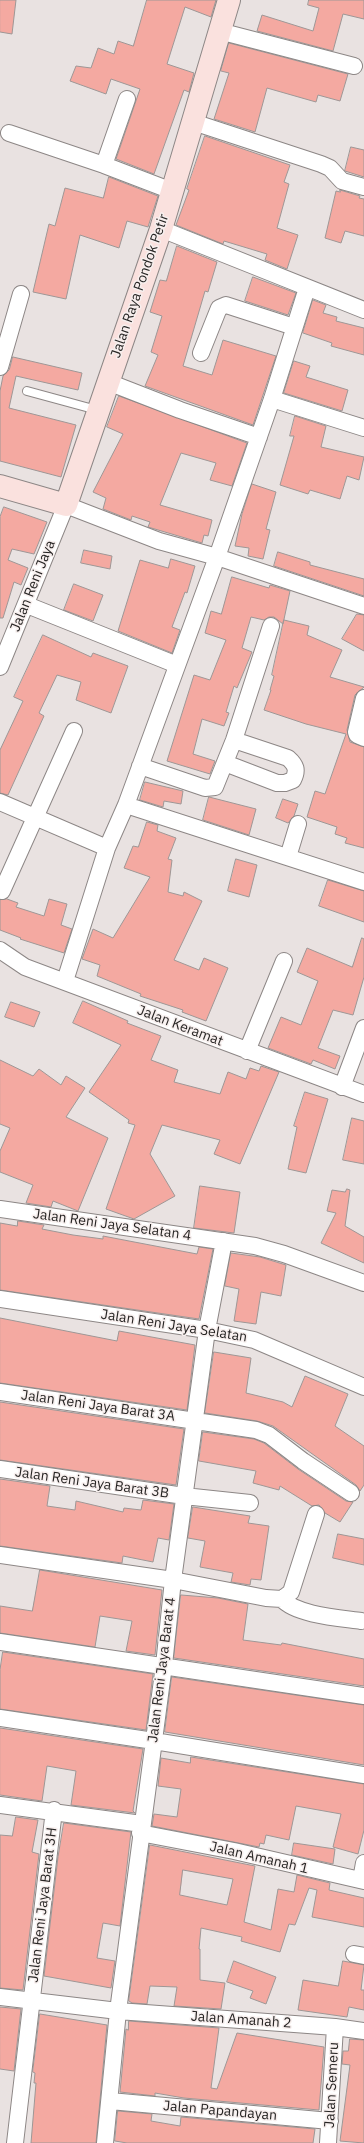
<!DOCTYPE html>
<html>
<head>
<meta charset="utf-8">
<style>
  body { margin:0 }
  canvas { display:block; background:#e9e2e1 }
</style>
</head>
<body>
<canvas width="364" height="2143"></canvas>
<script>
const ctx = document.querySelector('canvas').getContext('2d');
ctx.lineJoin = 'round';
function paint(path, color) {
  ctx.fillStyle = color;
  ctx.fill(path, 'evenodd');
}
function trace(path, color, width, dash) {
  ctx.strokeStyle = color;
  ctx.lineWidth = width;
  ctx.lineCap = dash ? 'butt' : 'round';
  ctx.setLineDash(dash || []);
  ctx.stroke(path);
}
function label(font, color, halo, rows, align = 'center') {
  ctx.font = font + ' "IBM Plex Sans",sans-serif';
  ctx.lineWidth = 3;
  ctx.setLineDash([]);
  ctx.textBaseline = 'middle';
  ctx.strokeStyle = halo;
  ctx.fillStyle = color;
  for (const [text, x, y, turn = 0] of rows) {
    ctx.save();
    ctx.translate(x, y);
    ctx.rotate((+turn || 0) * Math.PI / 180);
    ctx.textAlign = isNaN(turn) ? turn : align;
    if (halo) ctx.strokeText(text, 0, 0);
    ctx.fillText(text, 0, 0);
    ctx.restore();
  }
}
const building = new Path2D(`
  M0 0H16L12 34 0 32Z
  M147 0H216L211 17 185 7 167 64 194 73 189 92 184 90 154 174 116 159 140 89 111 79 106 94 70 81 76 66 91 68 98 48 114 54 118 41 133 46Z
  M309 0H364V19L343 14 333 51 257 31 262 15 313 31 319 8 308 5Z
  M229 43 348 74 340 101 318 95 316 102 267 88 255 132 214 119 229 73 221 71Z
  M205 136 290 165 284 182 289 184 277 228 298 235 287 269 265 260 267 254 224 241 223 244 176 225 189 190 187 189Z
  M351 147 364 150V177L345 171Z
  M109 177 158 196 148 227 127 221 119 248 80 235 66 299 33 292 49 224 55 226 65 188 103 198Z
  M340 190 360 196 359 198 364 199V236L345 231 341 243 325 238 336 191 340 192Z
  M177 246 217 262 208 292 205 291 183 366 212 375 223 340 276 356 253 425 145 386 158 355 151 352 162 316 150 312 160 280 166 281Z
  M253 277 296 293 288 315 245 301Z
  M313 300 326 305 323 313 337 317 336 321 364 328V355L331 346 332 343 303 333Z
  M13 357 82 373 78 390 16 376 9 408 76 425 61 477 0 461V391L3 376 9 370Z
  M294 361 310 366 306 377 348 390 342 411 284 393Z
  M119 396 247 443 232 486 210 480 216 463 181 453 160 505 212 520 208 536 204 535 202 543 148 527 150 522 132 516 131 520 103 509 106 498 93 492 123 434 107 427Z
  M295 416 326 426 321 447 364 457 359 480 347 476 340 499 310 490 308 494 280 485 294 436H290Z
  M252 484 276 492 266 529 270 530 263 559 248 556 249 548 235 546 242 514Z
  M4 507 47 522 34 554 12 549 8 560 28 568 21 585 14 582 3 618H0V517Z
  M84 550 112 556 110 569 81 563Z
  M278 552 310 562V565L364 579V596L274 566Z
  M171 559 195 566 187 593 185 592 172 627 180 630 172 653 118 631 140 560 168 568Z
  M232 577 269 588 270 585 290 591 283 624 274 617H269L264 620 251 617 242 648 252 652 237 688 234 686 226 712 229 713 224 726 202 719 193 754 215 761 210 774 167 761 194 675 210 680 226 640 205 633 211 611 221 614Z
  M74 584 103 595 93 621 64 610Z
  M357 614 364 615V651L342 639Z
  M284 620 309 626 307 635 342 650 330 677 364 687 355 695 347 730 350 742 364 747V848L345 843 347 838 335 834 337 827 307 817 315 791 325 794 346 734 306 724 264 710 271 690H270L274 676 272 675Z
  M43 635 91 657 93 653 128 666 111 713 76 700 81 682 57 675 39 713 44 716 8 795 0 793V750L23 701 14 697Z
  M145 782 183 791 181 804 164 801 163 807 140 800Z
  M209 797 256 809 249 835 203 820Z
  M283 799 298 804 294 816 288 823 276 818Z
  M147 822 158 825 157 831 176 838 168 859 172 860 168 892 183 896 184 892 202 901 174 960 199 970 204 958 228 968 206 1021 182 1012 183 1010 140 996 141 994 97 976 100 965 82 959 93 929 113 938 150 877 124 868 133 846 138 847Z
  M236 859 257 865 249 897 228 891Z
  M328 880 364 891V922L319 906Z
  M7 899 18 903 16 907 44 916 49 899 67 904 61 925 72 929 64 953 20 939 21 938 0 930V900Z
  M362 938 364 939V977L353 1015 333 1010 318 1048 340 1056 335 1069 313 1060 311 1064 268 1048 281 1017 301 1025 318 981 297 972 307 948 352 967Z
  M83 1001 128 1021 127 1023 161 1036 151 1060 178 1070 174 1082 220 1094 228 1072 246 1079 250 1068 259 1071 261 1066 279 1072 240 1164 214 1154 220 1140 162 1125 150 1154 175 1196 134 1219 106 1209 135 1125 128 1123 129 1120 89 1092 121 1045 73 1023Z
  M11 1002 40 1012 34 1027 5 1017Z
  M0 1060 33 1076 39 1069 61 1085 66 1076 85 1088 66 1117 108 1138 78 1211 53 1201 51 1207 26 1203 33 1185 0 1172V1151L10 1128 0 1124Z
  M305 1092 328 1099 306 1173 288 1169 297 1127 294 1126Z
  M352 1118 364 1121V1164L343 1160Z
  M200 1186 240 1192 234 1233 194 1228Z
  M347 1189 350 1190 345 1226 364 1237V1263L321 1243 336 1213 327 1211 332 1190 345 1192Z
  M18 1221 44 1225 42 1229 73 1235 103 1239V1236L197 1254 199 1247 213 1249 199 1319 0 1290V1223L17 1226Z
  M231 1253 260 1257 286 1265 281 1296 261 1292 256 1324 234 1321 239 1289 225 1286Z
  M0 1318 117 1341 119 1331 195 1345 187 1410 0 1383Z
  M214 1352 251 1358 246 1393 283 1402 292 1407 305 1376 348 1394 335 1426 364 1446V1485L360 1491 356 1485 273 1426 257 1421 205 1413Z
  M0 1402 184 1429 176 1485 0 1460Z
  M203 1432 254 1439 264 1443 298 1469 346 1501 353 1502 340 1522 325 1513 319 1505 312 1506 280 1486 279 1490 253 1483 256 1471 199 1461Z
  M0 1479 50 1486 47 1506 75 1510 76 1501 123 1512 124 1508 141 1510 143 1500 174 1504 169 1540 158 1538 153 1562 123 1556 122 1563 0 1546Z
  M193 1507 250 1516 248 1523 269 1526 261 1580 251 1579 250 1585 231 1582 233 1573 200 1567 205 1541 188 1538Z
  M338 1534 364 1539V1565L333 1558Z
  M40 1570 162 1590 155 1655 126 1651 132 1621 100 1616 95 1647 0 1633V1606L32 1611Z
  M181 1595 218 1598 248 1604 243 1640 281 1645 282 1643 364 1659V1686L174 1658Z
  M3 1652 153 1674 146 1730 0 1709V1670Z
  M172 1677 364 1705V1765L165 1732Z
  M0 1728 143 1749 133 1811 135 1813 71 1805 76 1771 47 1766 42 1801 0 1795Z
  M191 1757 364 1784V1830L358 1854 333 1847 341 1814 296 1806 289 1840 266 1835 264 1844 260 1843 259 1847 152 1826 154 1814 177 1817 181 1789 158 1786 161 1758 190 1763Z
  M16 1817 38 1820 32 1852 39 1854 23 1990 0 1988V1835L12 1836Z
  M64 1823 131 1832 120 1926 103 1923 97 1958 115 1961 111 1988 44 1976 58 1857Z
  M294 1843 335 1849 333 1864 292 1855Z
  M150 1845 255 1866 244 1922 271 1930 278 1889 294 1892 297 1875 330 1883 329 1890 364 1898V1927L312 1917 317 1890 309 1888 295 1925 289 1924 280 1952 241 1941 242 1937 201 1928 199 1949H200V1980L225 1983 221 2009 174 2006 177 1987 150 1986 147 2004 132 2003 129 2001ZM183 1870 233 1879 227 1905 180 1895Z
  M234 1961 276 1977 266 2004 250 1998 253 1991 227 1982Z
  M343 1961 364 1965 361 1990H364V2010L349 2007 347 2017 298 2010 303 1980 338 1986Z
  M0 2007 21 2009 14 2071 0 2069Z
  M40 2014 107 2025 96 2143H31L36 2083H34L35 2073 33 2072Z
  M129 2021 219 2028 211 2088 217 2089 237 2033 324 2047 319 2110 184 2098 155 2093V2096L120 2092 126 2029 128 2030Z
  M350 2039 364 2040V2143L340 2141 350 2065 342 2064 343 2051H348Z
  M118 2111 152 2114 151 2121 180 2126 181 2117 315 2129 313 2143H127L115 2141Z`);
paint(building, '#f4a9a1');
trace(building, '#9e9796', 1);
const lane = new Path2D(`
  M27 391 97 410`);
const street = new Path2D(`
  M219 31 354 66
  M193 122 321 164 330 168 342 181 364 187
  M9 133 104 165 172 191
  M104 165 127 99
  M161 229 364 310
  M201 353 219 308 226 305 294 327
  M0 367 21 294
  M108 382 180 410 259 437
  M272 399 364 428
  M27 605 177 665
  M0 667 66 505 159 541 217 557 364 606
  M364 698 356 732 357 735 364 738
  M225 763 277 783H285L293 780C298 770 296 765 288 758L234 740
  M140 766 205 788 215 787 234 740 271 626
  M0 802 107 848
  M126 805 364 882
  M288 857 298 824
  M2 891 74 731
  M0 950 25 967 364 1094
  M65 981 107 848 126 805 217 557 272 399 307 288
  M247 1051 284 961
  M342 1087 364 1028
  M0 1209 255 1246 284 1254 364 1283
  M0 1299 207 1330 254 1340 364 1387
  M0 1392 256 1430 269 1435 303 1461 351 1493
  M0 1469 184 1496 250 1503
  M0 1555 173 1580 266 1598 282 1599 291 1592 316 1514
  M282 1599C296 1615 340 1618 361 1621
  M0 1642 364 1696
  M0 1718 154 1741 364 1775
  M0 1805 142 1824
  M140 1833 234 1851 364 1881
  M361 1880 364 1863
  M354 1954 364 1956
  M0 1997 118 2011 335 2027 364 2031
  M110 2101 330 2121
  M15 2143 54 1810
  M105 2143 118 2011 164 1665 173 1580 207 1330 224 1241
  M328 2143 335 2027`);
const secondary = new Path2D(`
  M0 486 66 505 161 229 229 0`);
trace(lane, '#8d8786', 10);
trace(street, '#8d8786', 18);
trace(secondary, '#8d8786', 24);
trace(lane, '#fff', 8);
trace(street, '#fff', 16);
trace(secondary, '#fae1de', 22);
label('14px', '#272524', '#f7efee', [
  ["Jalan Raya Pondok Petir",140,286,-71],
  ["Jalan Reni Jaya",33,586,-68],
  ["Jalan Keramat",180,1026,21],
  ["Jalan Reni Jaya Selatan 4",112,1225,8],
  ["Jalan Reni Jaya Selatan",174,1326,9],
  ["Jalan Reni Jaya Barat 3A",98,1406,8],
  ["Jalan Reni Jaya Barat 3B",92,1483,8],
  ["Jalan Reni Jaya Barat 4",162,1670,-83],
  ["Jalan Amanah 1",259,1858,13],
  ["Jalan Reni Jaya Barat 3H",43,1905,-83],
  ["Jalan Amanah 2",241,2020,4],
  ["Jalan Semeru",332,2085,-87],
  ["Jalan Papandayan",220,2111,5]
]);
</script>
</body>
</html>
